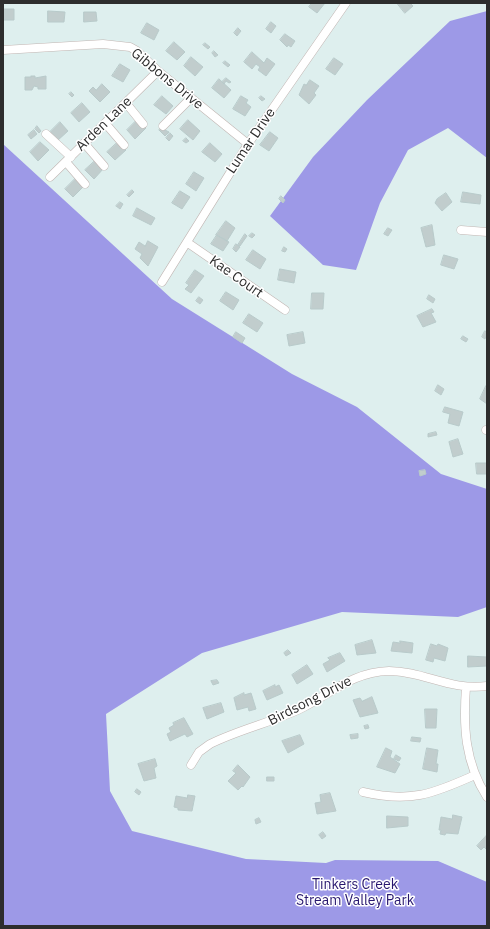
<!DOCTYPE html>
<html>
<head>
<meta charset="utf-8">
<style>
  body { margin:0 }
  #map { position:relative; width:490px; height:929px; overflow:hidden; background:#deefee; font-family:"IBM Plex Sans",sans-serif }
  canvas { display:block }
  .frame { position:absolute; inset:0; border:4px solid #2d2d2d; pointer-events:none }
</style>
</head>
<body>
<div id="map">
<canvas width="490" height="929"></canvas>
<div class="frame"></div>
</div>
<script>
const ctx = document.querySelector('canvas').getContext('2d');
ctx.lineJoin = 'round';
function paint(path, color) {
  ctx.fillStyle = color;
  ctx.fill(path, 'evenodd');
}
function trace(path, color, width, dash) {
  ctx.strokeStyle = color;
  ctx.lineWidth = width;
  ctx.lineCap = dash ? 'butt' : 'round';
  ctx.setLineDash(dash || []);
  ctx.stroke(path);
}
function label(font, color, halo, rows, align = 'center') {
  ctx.font = font + ' "IBM Plex Sans",sans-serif';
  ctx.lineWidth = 3;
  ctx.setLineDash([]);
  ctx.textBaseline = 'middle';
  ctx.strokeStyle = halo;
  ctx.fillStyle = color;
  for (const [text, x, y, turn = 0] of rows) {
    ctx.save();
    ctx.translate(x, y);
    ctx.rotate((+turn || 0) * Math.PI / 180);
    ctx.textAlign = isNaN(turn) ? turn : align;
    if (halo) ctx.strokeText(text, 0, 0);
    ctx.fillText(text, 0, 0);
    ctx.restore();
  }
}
paint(new Path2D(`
  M487 11V158L448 128 408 150 380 203 356 270 323 265 270 216 313 157 367 100 450 21Z
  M3 144 172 299 292 374 357 407 441 474 487 489V607L458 617 342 612 202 653 106 714 110 791 132 831 246 859 326 863 335 860 438 861 487 882V926H3Z`), '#9d99e7');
const building = new Path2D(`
  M312 3H325L317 13 309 7Z
  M397 3H410L413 6 405 13Z
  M3 9H14V20H3Z
  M48 11 65 12 64 22H48Z
  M84 12H96L97 21 84 22Z
  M271 22 276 26 271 33 266 29Z
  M147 23 159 30 154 40 141 33Z
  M238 28 241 31 237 36 234 33Z
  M285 34 295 41 291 47 288 45 287 47 280 40Z
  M174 42 185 52 177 60 166 51Z
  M205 43 210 47 208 49 203 45Z
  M214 51 218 55 215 57 212 53Z
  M252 52 264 63 267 58 275 64 266 76 258 70 260 67 256 64 252 69 244 62Z
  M191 57 203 67 195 76 184 66Z
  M334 58 343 64 335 75 326 69Z
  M225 61 230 65 228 67 223 63Z
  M120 64 130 70 123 82 112 76Z
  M31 76H35V78L46 76V89H38V87L34 86 32 90H25V77H31Z
  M226 78 231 82 229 83 226 81 224 84 222 82Z
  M219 79 231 90 224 98 212 88Z
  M310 80 319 86 314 93 316 95 309 104 299 95 304 84 306 85Z
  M102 84 110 92 100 102 89 91 93 87 96 90Z
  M71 92 74 95 72 97 69 94Z
  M162 96 173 106 166 114 154 105Z
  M241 96 248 100 246 103 251 107 245 116 233 109Z
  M261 96 265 99 262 101 259 98Z
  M82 103 90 112 79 122 71 113Z
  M137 120 146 128 135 139 127 130Z
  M188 120 200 131 193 140 180 129Z
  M60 122 68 131 57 141 49 133Z
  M37 126 41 131 39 133 35 129Z
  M161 128 169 132 165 136 159 130Z
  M34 130 37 134 31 139 28 135Z
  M270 132 278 138 269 151 260 145Z
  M170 133 173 136 169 141 166 138Z
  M186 138 189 141 186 143 183 141Z
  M40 142 49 150 38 161 30 152Z
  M118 142 126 150 115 160 107 152Z
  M210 143 222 154 215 162 202 152Z
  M96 160 104 168 94 179 85 170Z
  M194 172 204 178 196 191 186 184Z
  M76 178 84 186 73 197 65 189Z
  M132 190 134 192 129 197 127 195Z
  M180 191 190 197 182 209 172 203Z
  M463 192 481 195 480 204 461 202Z
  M446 193 452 202 442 211 435 203 437 199Z
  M281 196 285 200 283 203 279 199Z
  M120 202 123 204 120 209 116 206Z
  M137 208 155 218 151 225 133 216Z
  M226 221 235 228 227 241 216 235Z
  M432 225 435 245 426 247 421 228Z
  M388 228 392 230 388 236 384 234Z
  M252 233 255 235 252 238 249 236Z
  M245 234 247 236 240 246 238 245Z
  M217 235 229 242 223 251 211 244Z
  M148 241 158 247 148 266 140 258 142 254 135 249 139 242 145 246Z
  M236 244 240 247 236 252 233 249Z
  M284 247 287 249 285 252 282 251Z
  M253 250 266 259 260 269 246 260Z
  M444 255 458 259 454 269 441 265Z
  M280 269 296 272 294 283 278 280Z
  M195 270 204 276 191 293 185 289 189 285 186 283Z
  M226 292 239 300 233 310 220 301Z
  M312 293H324L323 309H311Z
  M429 295 435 299 433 303 427 299Z
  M199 297 203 300 200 304 196 301Z
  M432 309 434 312 431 313 436 322 423 327 417 316Z
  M249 314 263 323 257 332 243 323Z
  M485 331 487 332 485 339 482 337Z
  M236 332 245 338 242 343 233 337Z
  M303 332 305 343 289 346 287 335Z
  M463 336 468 339 466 342 461 339Z
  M438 385 444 389 441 395 435 391Z
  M486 386 487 387V404L480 399Z
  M445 407 463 412 459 426 448 423 450 414 443 412Z
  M436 432 437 435 428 437V434Z
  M458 439 463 454 453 457 449 442Z
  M476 463H487V474H477Z
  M425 470 426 474 420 476 419 471Z
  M372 640 376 653 357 655 355 645Z
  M400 641 413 643 412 653 391 651 393 642 400 643Z
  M431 644 437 646 438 644 448 648 445 661 434 658 433 662 426 660Z
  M288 650 291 653 286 656 284 653Z
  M340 653 345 661 327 672 323 664 330 660 328 658Z
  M468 656 487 657V666L468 667Z
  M307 665 313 674 297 684 292 675Z
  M217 680 219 683 213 685 211 681Z
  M275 685V687L279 685 283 693 267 700 263 691Z
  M244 693V695L251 693 256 709 249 711 248 707 237 710 234 698Z
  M372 697 378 713 360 717 353 700 360 698 362 701Z
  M221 703 224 712 207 719 203 708Z
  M425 709H437L436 728H426Z
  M184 718 193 734 187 737 185 734 170 741 167 734 171 732 169 728 174 725 173 723Z
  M368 725 369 728 365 729 364 726Z
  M358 734V738L351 739 350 735Z
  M300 735 304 744 288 753 282 741Z
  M412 737 421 738 420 742 411 741Z
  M386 748 392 751 390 757 400 764 395 773 377 767Z
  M427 748 438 750 436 764H438L437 772 423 769Z
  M396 755 401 758 399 761 394 759Z
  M155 759 157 766 154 768 156 778 144 781 138 764Z
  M238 765 250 777 243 787 242 786 238 790 228 781 236 773 233 771Z
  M267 777H274V781H267Z
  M137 789 141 792 139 795 135 792Z
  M330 793 336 811 317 814 315 803 321 802 320 795Z
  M188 795 195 796 192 811 178 810V808L174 807 176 796 187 798Z
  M453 815 462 817 458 834 446 833 445 835 440 834 441 830H439L441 817 452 819Z
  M387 816 408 817V826L387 828Z
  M259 818 261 822 256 824 255 820Z
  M323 832 326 836 322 839 319 835Z
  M487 835V850L484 847 481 850 477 846Z`);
paint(building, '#c1cdcd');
trace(building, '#b8caca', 1);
const minor = new Path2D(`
  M3 50 103 44 130 47 137 51 158 71 248 144
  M126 103 143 124
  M105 123 124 145
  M163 126 191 98
  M46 134 71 157
  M84 143 104 166
  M66 162 85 184
  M50 177 158 71
  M461 230 487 232
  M188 243 285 310
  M162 282 248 144 346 3
  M486 430H487
  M466 687C463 727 465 763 487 797
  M191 765 199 752 210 744C238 730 269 723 298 710 330 695 351 672 389 671 423 671 451 691 487 686
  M363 792C410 803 433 794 475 775`);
trace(minor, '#c1b5b2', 9);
trace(minor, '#fff', 8);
label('14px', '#2d2d2d', '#fff', [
  ["Gibbons Drive",167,79,39],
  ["Arden Lane",104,124,-44],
  ["Lumar Drive",251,141,-56],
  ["Kae Court",236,277,35],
  ["Birdsong Drive",310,701,-27]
]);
label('14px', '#28176f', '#fff', [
  ["Tinkers Creek",355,885],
  ["Stream Valley Park",355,901]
]);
</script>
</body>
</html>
